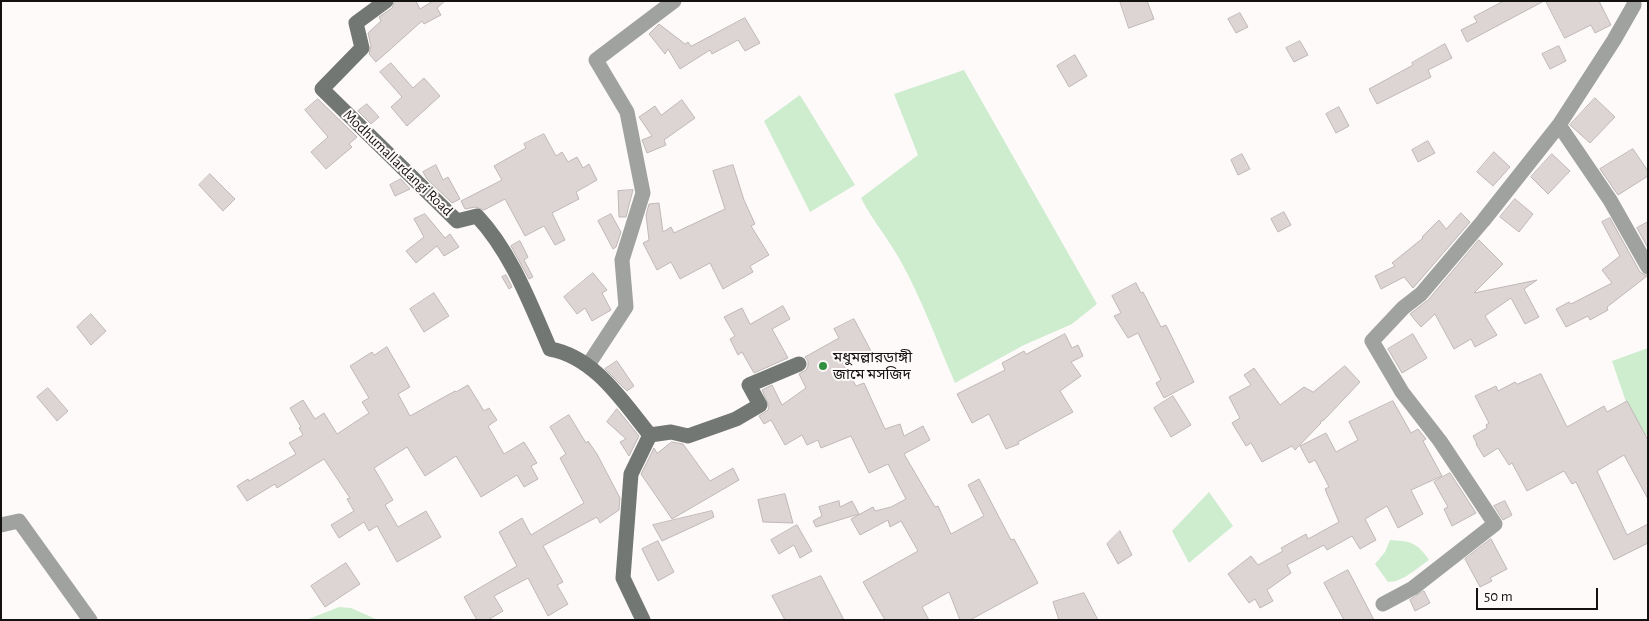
<!DOCTYPE html>
<html>
<head>
<meta charset="utf-8">
<style>
  body { margin:0 }
  #map { position:relative; width:1649px; height:621px; overflow:hidden; background:#fefafa; font-family:"Alegreya Sans",sans-serif }
  canvas { display:block }
  .frame { position:absolute; inset:0; border:2px solid #141111; pointer-events:none }
  .scale { position:absolute; left:1476px; top:588px; width:122px; height:22px; box-sizing:border-box; border:2px solid #141111; border-top:0; padding-left:6px; font-size:15px; line-height:18px; white-space:nowrap; color:#141111; -webkit-text-stroke:4px #fefafa; paint-order:stroke }
</style>
</head>
<body>
<div id="map">
<canvas width="1649" height="621"></canvas>
<div class="frame"></div>
<div class="scale">50 m</div>
</div>
<script>
const ctx = document.querySelector('canvas').getContext('2d');
ctx.lineJoin = 'round';
function paint(path, color) {
  ctx.fillStyle = color;
  ctx.fill(path, 'evenodd');
}
function trace(path, color, width, dash) {
  ctx.strokeStyle = color;
  ctx.lineWidth = width;
  ctx.lineCap = dash ? 'butt' : 'round';
  ctx.setLineDash(dash || []);
  ctx.stroke(path);
}
function label(font, color, halo, rows, align = 'center') {
  ctx.font = font + ' "Alegreya Sans","Noto Sans Bengali",sans-serif';
  ctx.lineWidth = 4;
  ctx.setLineDash([]);
  ctx.textBaseline = 'middle';
  ctx.strokeStyle = halo;
  ctx.fillStyle = color;
  for (const [text, x, y, turn = 0] of rows) {
    ctx.save();
    ctx.translate(x, y);
    ctx.rotate((+turn || 0) * Math.PI / 180);
    ctx.textAlign = isNaN(turn) ? turn : align;
    if (halo) ctx.strokeText(text, 0, 0);
    ctx.fillText(text, 0, 0);
    ctx.restore();
  }
}
paint(new Path2D(`
  M964 70 1097 304 1072 324 1024 345 955 383C937 342 922 299 900 260 888 238 872 220 861 198L918 155 894 94Z
  M800 95 855 185 810 212 764 121Z
  M1648 348V434L1639 440 1612 361Z
  M1209 492 1233 526 1189 563 1172 531Z
  M1390 540C1410 541 1417 542 1429 560 1417 568 1403 582 1388 582L1375 564 1385 552Z
  M339 607 351 608 378 620H306Z`), '#ceedcf');
const building = new Path2D(`
  M395 1H416L420 9 433 1H445L437 8 441 15 424 24 422 21 376 62 369 54 371 46 368 33 381 21 379 17 392 8Z
  M1120 1H1147L1154 19 1129 28Z
  M1504 1H1544L1467 42 1461 30 1477 22 1474 17Z
  M1546 1H1599L1611 25 1595 33 1591 25 1565 38Z
  M1240 13 1248 27 1236 33 1228 19Z
  M745 18 760 43 745 51 738 40 712 54 710 50 680 69 668 49 665 54 649 34 659 24 685 44 688 42 691 46Z
  M1300 41 1308 55 1294 62 1286 48Z
  M1445 44 1452 58 1428 70 1431 77 1377 104 1369 89 1413 65 1412 63Z
  M1559 46 1566 61 1550 69 1542 54Z
  M1075 55 1087 76 1069 87 1057 66Z
  M391 63 413 88 424 78 440 96 407 126 391 107 402 97 380 72Z
  M1595 98 1615 117 1590 143 1570 125Z
  M318 99 357 137 349 144 352 147 326 169 311 152 328 137 305 110Z
  M682 100 695 118 664 140 666 145 647 153 642 140 652 136 639 117 655 106 661 115Z
  M367 104 379 117 371 124 358 111Z
  M1339 107 1349 126 1336 133 1326 114Z
  M544 134 556 156 562 152 568 162 577 157 583 168 589 164 597 180 576 192 579 199 552 213 565 240 555 245 544 226 525 236 505 199 484 210 475 207 465 209 461 201 502 180 494 166 526 148 524 144Z
  M1428 141 1435 153 1418 162 1412 150Z
  M1633 149 1648 171V176L1618 195 1600 169Z
  M1494 152 1510 167 1493 186 1477 172Z
  M1242 154 1250 169 1238 175 1231 160Z
  M1552 154 1570 171 1548 194 1531 177Z
  M436 165 443 180 448 177 460 199 452 203 427 179 423 172Z
  M733 165 744 200 755 224 751 226 769 255 750 266 753 272 723 289 710 263 680 279 671 262 657 270 643 243 649 240 646 215 649 204 659 203 663 232 671 227 674 233 725 209 713 171Z
  M210 174 235 199 223 211 199 185Z
  M401 179 410 189 395 196 390 185Z
  M633 190 626 217H619L618 191Z
  M1515 199 1533 214 1519 232 1500 217Z
  M1284 212 1291 225 1278 232 1271 219Z
  M1461 213 1470 222 1414 287 1413 288 1404 277 1381 289 1375 276 1395 266 1392 263 1423 238 1422 237 1439 220 1446 229Z
  M425 214 445 238 450 234 459 247 444 256 437 246 416 263 406 251 424 237 414 219Z
  M611 214 621 232 616 247 613 249 598 221Z
  M1610 218 1640 272 1647 276 1607 307 1608 310 1590 320 1588 316 1566 327 1556 309 1569 302 1571 304 1612 283 1602 270 1620 256 1602 222Z
  M1648 222V248L1637 228Z
  M1479 240 1503 264 1474 293 1537 280 1524 289 1539 317 1525 324 1511 298 1485 316 1497 335 1475 347 1471 339 1454 349 1435 314 1421 327 1410 314 1428 300Z
  M520 241 528 257 524 260 533 277 529 279 511 246Z
  M593 273 607 290 602 293 611 310 592 321 585 308 577 314 564 297Z
  M506 275 512 287 509 289 502 277Z
  M1136 283 1141 293 1143 292 1161 327 1166 325 1194 382 1164 398 1156 383 1161 380 1138 333 1128 338 1114 316 1121 313 1112 296Z
  M434 293 449 316 424 332 410 309Z
  M783 306 790 319 772 329 788 358 754 373 742 352 738 355 730 339 735 336 724 317 742 308 750 324Z
  M91 314 106 331 91 345 77 327Z
  M854 319 871 351 844 366 856 386 864 383 885 429 900 424 904 436 923 426 930 440 904 454 935 507 938 506 951 534 984 516 968 485 979 479 1011 540 1014 539 1038 583 970 620H960L949 592 922 607 929 620H885L863 582 918 551 901 521 890 527 888 520 860 535 851 519 873 507 875 511 891 507 906 499 888 464 869 473 851 436 821 448 818 440 807 445 802 435 785 445 771 420 764 424 759 416 768 410 769 406 762 390 772 385 782 405 806 388 799 374 806 370 808 366V361L805 357 839 338 834 329Z
  M1065 334 1072 348 1078 345 1083 356 1071 362 1081 376 1060 391 1073 412 1018 442 1019 444 1006 449 989 414 972 423 957 394 1005 370 1002 363 1024 351 1026 354Z
  M1413 334 1427 358 1402 373 1388 349Z
  M387 347 410 387 398 394 410 416 455 391 456 392 468 385 484 411 489 408 497 420 488 426 504 454 524 442 537 463 531 466 538 479 524 487 517 475 481 497 456 456 425 476 407 447 374 468 393 500 385 505 398 527 426 511 441 537 397 562 377 526 369 531 364 522 339 538 331 525 354 511 347 499 350 498 324 459 277 488 275 484 247 501 237 486 248 479 249 481 296 454 289 443 303 435 299 428 301 427 290 408 303 400 315 419 324 413 337 434 369 413 362 402 369 398 350 366 372 352 374 355Z
  M617 361 634 386 627 391 605 369Z
  M1345 366 1360 382 1324 420 1320 422 1321 423 1295 450 1292 446 1262 462 1251 443 1246 446 1232 423 1240 418 1229 397 1251 385 1244 375 1254 368 1280 405 1304 387 1313 392Z
  M1541 374 1567 427 1604 406 1607 412 1627 401 1648 440V499L1624 455 1597 471 1627 535 1648 524V543L1614 560 1576 482 1572 484 1564 471 1527 491 1512 463 1509 465 1498 448 1484 457 1476 444H1477L1473 436 1487 428 1486 425 1489 423 1475 396 1496 386 1498 391 1515 382 1517 384Z
  M48 388 68 411 57 421 37 397Z
  M1173 396 1191 425 1171 437 1154 408Z
  M1393 401 1411 433 1418 429 1426 439 1423 441 1442 476 1411 490 1423 514 1398 528 1387 506 1365 519 1376 540 1360 549 1352 536 1327 550 1324 545 1287 565 1291 573 1267 590 1273 601 1260 608 1255 599 1249 603 1228 574 1251 556 1258 565 1283 551 1281 548 1306 534 1308 539 1339 522 1325 489 1329 487 1315 460 1309 463 1300 446 1326 433 1336 452 1358 440 1349 422Z
  M617 409 639 436 629 456 620 442 626 439 607 422Z
  M569 415 586 443 588 441 597 454 620 498 619 510 600 523 597 517 543 546 563 582 557 585 568 604 548 616 528 578 494 596 503 611 488 620H477L464 597 517 566 499 532 522 518 531 535 584 503 560 458 566 454 550 427Z
  M672 442 683 444 710 481 733 468 739 480 672 519 641 474 654 448 657 453Z
  M1450 473 1476 513 1452 526 1444 509 1448 507 1434 482Z
  M785 494 793 523 763 522 758 500Z
  M839 501 840 507 852 501 859 514 816 527 813 521 822 516 819 507Z
  M1505 501 1512 515 1503 520 1494 506Z
  M712 511 714 517 662 541 653 525Z
  M797 525 812 551 800 558 794 545 779 554 771 540Z
  M1120 531 1132 555 1118 564 1107 544Z
  M1491 539 1507 569 1490 578 1492 581 1480 587 1465 559Z
  M658 541 674 572 658 581 642 549Z
  M346 563 360 584 325 607 311 586Z
  M1348 570 1374 620H1344L1324 583Z
  M821 576 844 620H785L772 596Z
  M1424 591 1430 603 1415 611 1410 600Z
  M1084 593 1098 620H1059L1053 602Z`);
paint(building, '#ddd4d4');
trace(building, '#c0b8b8', 1);
trace(new Path2D(`
  M1559 125 1614 40 1634 5V1
  M588 365 626 307 622 260 643 193 627 112 596 60 674 1
  M1 525 19 521 90 620
  M1383 604 1413 588 1495 524 1440 441 1402 392 1372 341 1403 308 1421 294 1483 221 1559 125 1610 200 1648 267`), '#9fa29f', 15);
trace(new Path2D(`
  M386 1 356 23 362 48 322 89 457 221 477 216C511 252 530 303 550 349 595 357 623 402 650 435L631 474 623 578 643 620
  M650 435 671 432 688 436 736 419 760 405 749 385 799 364`), '#737773', 15);
for (const [x, y, r, color] of [
  [823,366,5,"#338f41"]
]) {
  const dot = new Path2D();
  dot.arc(x, y, r, 0, 2 * Math.PI);
  ctx.fillStyle = color;
  ctx.fill(dot);
  trace(dot, '#fefafa', 2);
}
label('15px', '#141111', '#fefafa', [
  ["Modhumallardangi Road",398,163,44]
]);
label('15px', '#141111', '#fefafa', [
  ["মধুমল্লারডাঙ্গী",833,357],
  ["জামে মসজিদ",833,374]
], 'left');
</script>
</body>
</html>
